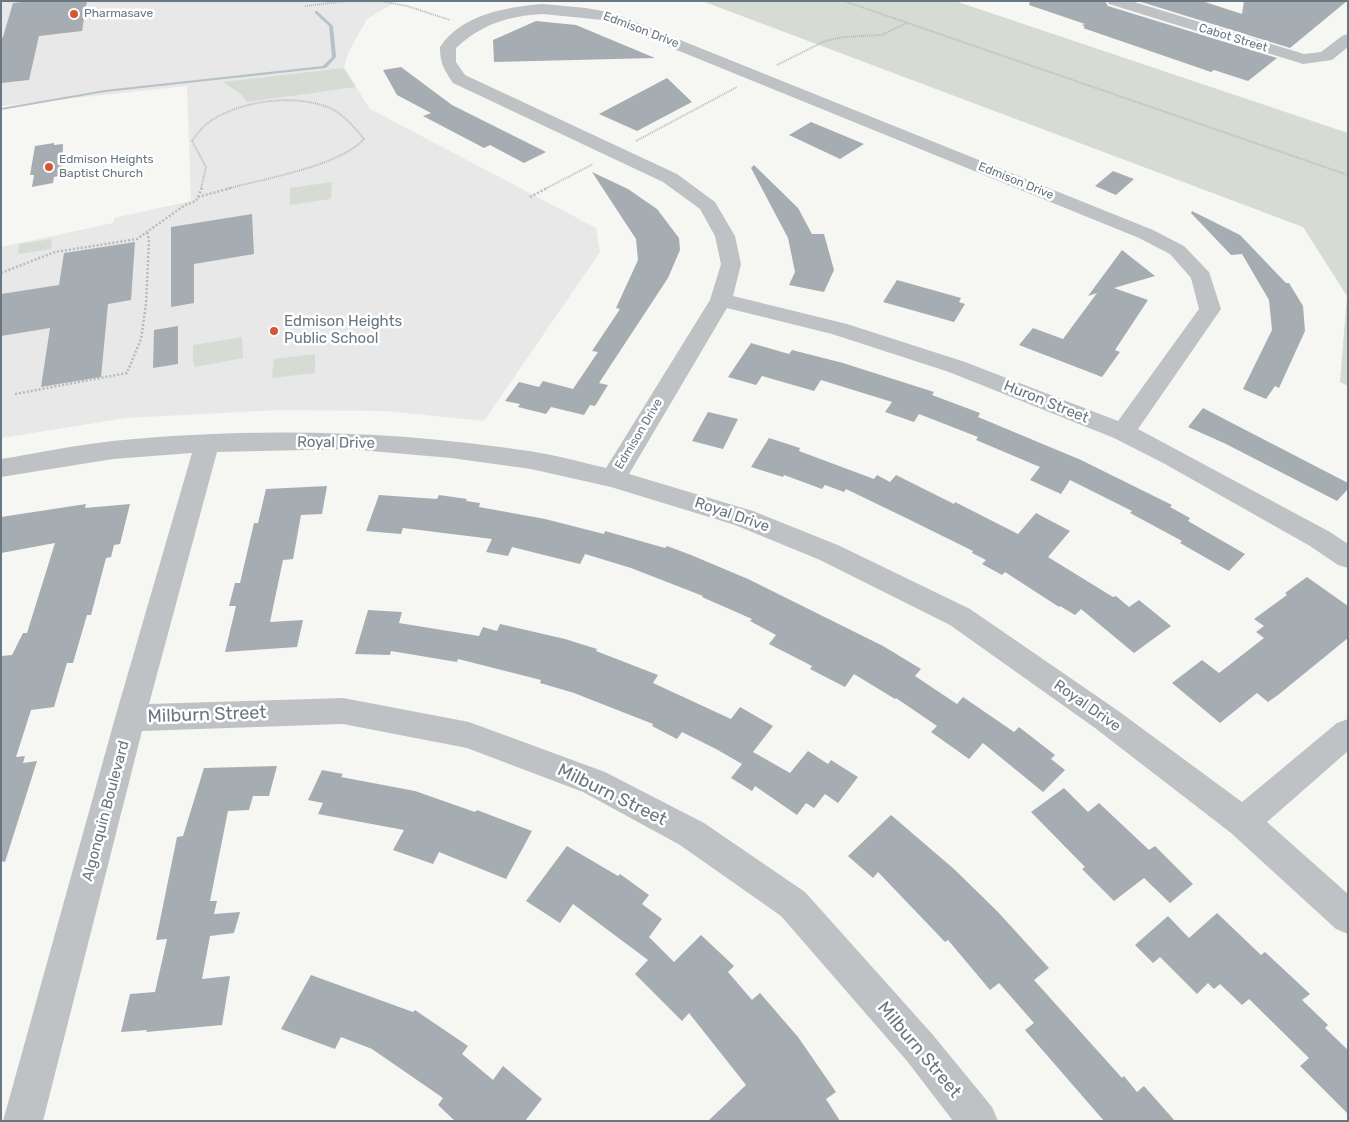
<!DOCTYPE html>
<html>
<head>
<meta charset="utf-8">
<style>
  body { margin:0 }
  #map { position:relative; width:1349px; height:1122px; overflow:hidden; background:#f6f6f3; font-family:Rubik,sans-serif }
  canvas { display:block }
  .frame { position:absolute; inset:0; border:2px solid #687782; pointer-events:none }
</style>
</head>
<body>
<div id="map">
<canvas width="1349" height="1122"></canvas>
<div class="frame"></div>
</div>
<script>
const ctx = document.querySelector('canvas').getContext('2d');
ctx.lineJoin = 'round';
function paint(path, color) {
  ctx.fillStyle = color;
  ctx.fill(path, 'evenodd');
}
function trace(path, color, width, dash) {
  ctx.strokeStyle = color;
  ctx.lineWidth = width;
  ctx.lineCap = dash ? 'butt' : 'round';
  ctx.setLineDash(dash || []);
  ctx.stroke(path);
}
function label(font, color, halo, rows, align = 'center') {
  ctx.font = font + ' Rubik,sans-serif';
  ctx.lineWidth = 5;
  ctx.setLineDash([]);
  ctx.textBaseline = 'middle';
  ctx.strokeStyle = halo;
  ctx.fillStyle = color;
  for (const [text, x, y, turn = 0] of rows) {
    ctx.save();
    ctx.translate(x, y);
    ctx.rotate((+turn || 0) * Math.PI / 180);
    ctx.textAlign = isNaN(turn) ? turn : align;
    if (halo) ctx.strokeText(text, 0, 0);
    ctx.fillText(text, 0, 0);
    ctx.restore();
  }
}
paint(new Path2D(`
  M1 1H397L367 19 348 53 344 68 370 109 596 228 600 252 484 421 386 411 279 410 126 418 1 438V247L113 223 114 218 191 201 187 86 1 106Z`), '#e7e8e7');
paint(new Path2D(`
  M702 1H955L1348 133V386L1340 382 1347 296 1303 227Z
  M344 68 356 87 247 102 242 95 223 82Z
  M332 182 331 199 290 205V188Z
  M52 239 51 249 18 254 19 244Z
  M242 337 243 358 195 367 193 361V345Z
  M315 354V373L272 378 274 359Z`), '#d6dbd3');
paint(new Path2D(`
  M315 11H317L333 26 336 57 326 68 105 92 1 110V108L105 90 323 66 332 57 329 26 315 13Z`), '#b6c2c5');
paint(new Path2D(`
  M31 1H87L82 31 39 36 29 80 1 83V38L3 37 13 3Z
  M1030 1H1105L1108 6 1277 58 1248 81 1214 70 1211 72 1083 28 1085 27 1082 25 1085 24 1029 5Z
  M1138 1H1202L1242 14 1244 1H1347L1290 48Z
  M536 21 576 25 655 58 494 62 493 40Z
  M401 67 452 105 546 152 524 163 490 145 484 148 423 116 431 113 397 95 383 70Z
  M667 78 692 102 637 131 599 114Z
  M811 122 840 134 864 144 840 159 789 135Z
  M54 143V145L63 144 62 171H59V176L54 177 53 183 32 187 34 175H30L35 146Z
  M754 165 798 208 812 234H824L834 270 824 292 789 285 795 272 788 238 751 168Z
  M1113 171 1134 179 1116 195 1095 186Z
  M592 172 628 189 657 209 679 238 680 250 668 278 599 383 608 385 595 406 590 405 584 415 551 407 546 414 518 407 520 404 505 401 519 382 539 387 543 381 573 389 598 352 592 351 620 309 616 308 638 260 636 239Z
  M1192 211 1240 235 1286 283H1289L1303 306 1305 331 1279 388 1275 386 1266 399 1243 389 1272 330 1269 300 1242 254 1231 255 1191 213Z
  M252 214 254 254 194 264V303L171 307V227Z
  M135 242 131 300 108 304 101 377 41 387 50 328 1 336V294L59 285 64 253Z
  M1122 250 1155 276 1114 288 1148 300 1115 350 1120 352 1102 377 1019 345 1033 328 1063 339 1097 293 1088 296Z
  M897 280 961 298 959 302 965 304 954 322 883 302Z
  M178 326V364L153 368 154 330Z
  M751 343 789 354 792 350 843 363 934 392 932 395 980 413 978 417 1081 460 1172 505 1170 507 1190 518 1188 521 1245 554 1229 571 1180 543 1182 541 1130 513 1132 511 1070 480 1061 494 1030 480 1040 467 976 440 978 437 919 414 914 422 885 412 892 402 821 380 814 391 762 376 756 385 728 377Z
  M1203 408 1348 483V489L1337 501 1226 444 1188 427Z
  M708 412 738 419 723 449 692 441Z
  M769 438 800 448 799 451 874 479 877 475 890 482 896 475 954 504 955 502 1018 534 1036 513 1070 531 1048 557 1113 597 1116 596 1129 607 1139 600 1171 626 1134 653 1081 609 1075 615 1060 606 1059 607 1005 572 1002 575 982 564 986 560 972 553 973 551 904 517 846 489 844 492 825 485 822 489 784 475 783 477 751 467Z
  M327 486 322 514 301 515 293 559 283 560 270 622 303 620 297 647 225 652 236 606H229L235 583H240L254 523H258L266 489Z
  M379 495 437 499 439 495 467 499 466 501 480 503 479 507 545 519 604 534 605 531 665 548 667 546 691 555 748 579 883 646 921 669 915 676 957 704 963 697 1014 732 1019 727 1055 755 1051 759 1065 770 1043 792 983 743 969 759 931 732 937 726 896 698 895 699 854 674 845 687 810 669 812 666 769 644 776 635 750 621 752 619 702 597 703 596 631 568 585 554 580 564 512 547 508 556 486 552 492 539 403 528 401 534 366 531Z
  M86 504 85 508 130 504 120 544 114 545 111 557 106 558 91 615H87L73 663H67L54 707 31 710 16 757 25 756 23 763 37 761 5 862 1 861V656L12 655 23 633H27L55 543 1 553V517Z
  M1307 577 1348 606V638L1278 695 1268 702 1257 693 1220 723 1172 683 1202 660 1219 673 1264 638 1256 632 1264 626 1254 619 1287 595 1285 593Z
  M368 610 402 612 399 623 479 636 483 627 497 631 500 624 565 639 597 649 596 651 658 675 653 683 731 719 740 707 773 726 753 752 790 773 808 751 828 764 831 760 858 777 838 803 825 794 814 808 806 803 797 815 755 786 752 791 731 778 742 764 716 749 682 732 677 739 652 726 653 724 574 693 540 683 541 680 458 659 457 662 391 651 390 655 355 654Z
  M277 766 269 796H253L249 810 228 811 210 901H217L214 914 240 912 234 933 210 936 202 979 230 976 222 1025 146 1032 147 1030 121 1032 130 994 155 992 167 939 156 940 177 837 183 836 204 768Z
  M322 770 343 774 341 777 415 791 475 812 477 810 532 831 506 879 439 852 433 864 393 850 404 830 318 814 323 803 308 800Z
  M1064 788 1088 812 1099 803 1149 850 1155 846 1193 884 1170 903 1144 878 1114 901 1082 869 1085 867 1031 812Z
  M891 815 954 869 998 912 1049 968 1034 980 1122 1078 1124 1076 1137 1092 1144 1086 1175 1121H1104L1025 1030 1034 1023 999 983 990 990 948 940 945 942 878 872 873 878 848 856Z
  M567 846 618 876 620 874 649 895 642 904 662 919 649 937 674 962 701 935 734 966 728 972 752 1000 760 993 798 1037 836 1092 826 1099 840 1121H708L746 1085 689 1013 682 1021 635 974 648 960 573 904 560 923 526 901Z
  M1217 913 1261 955 1265 952 1310 994 1302 1000 1328 1025 1325 1028 1348 1050V1114L1300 1066 1309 1058 1249 999 1242 1005 1220 984 1214 989 1208 983 1197 994 1160 957 1153 963 1135 945 1168 916 1189 938Z
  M311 975 413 1012 415 1010 468 1046 462 1054 493 1080 503 1066 542 1099 525 1121H455L438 1105 443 1098 372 1049 341 1037 335 1049 281 1029Z`), '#a6adb2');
trace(new Path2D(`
  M381 1 407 6 450 20
  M844 1 1348 175
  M305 6 348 1
  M777 65 825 41 844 37 881 35 907 23
  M636 141 737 87
  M201 189 206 167 192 141C199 131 206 123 217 117 248 100 296 94 330 108 343 114 355 128 364 139 340 166 263 179 226 189
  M545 189 593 164`), '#b8bbbd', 2, [1, 1]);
trace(new Path2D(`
  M198 197 202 188
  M198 197 231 188
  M530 197 547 188
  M1 273 55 252 137 239 185 205 196 201 198 197
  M15 394 127 373 141 339 146 304 149 240 147 232`), '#b8bbbd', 2.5, [2, 2]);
paint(new Path2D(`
  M1107 1H1131L1304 54 1321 52 1342 36 1348 34V47L1332 60 1303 64 1109 4Z
  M543 4 586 8 613 13 1153 230 1184 246 1209 272 1221 309 1138 429 1330 532 1348 544V568L1338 565 1310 546 1165 464 1114 438 949 372 832 334 727 308 629 474 753 511 840 546 970 609 1117 710 1242 802 1337 723 1348 719V751L1267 822 1348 894V934L1336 929 1231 833 1095 728 950 625 820 560 735 525 611 487 531 469 451 458 348 449 217 452 149 704 343 698 469 722 605 772 704 823 805 892 933 1035 992 1107 998 1121H953L907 1061 781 916 680 845 583 792 467 748 343 724 142 731 43 1121H3L115 718 192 453 113 459 1 477V459C38 453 76 445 113 441 252 427 391 430 529 451 555 455 581 462 606 468L710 300 721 264 715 236 700 209 663 182 453 83C444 69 440 64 440 47 462 14 507 7 543 4ZM543 14 603 20 1139 238 1170 254 1191 278 1199 309 1118 421 965 362 847 324 733 296 741 264 735 236 715 202 677 174 465 75 456 62V48C482 24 508 16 543 14Z`), '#bec2c5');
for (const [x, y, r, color] of [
  [74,14,5,"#d65534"],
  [49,167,5,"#d65534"],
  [274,331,5,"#d65534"]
]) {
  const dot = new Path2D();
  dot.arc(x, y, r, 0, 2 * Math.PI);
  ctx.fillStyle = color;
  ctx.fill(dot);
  trace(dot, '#fff', 2);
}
label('12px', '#687782', '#fff', [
  ["Pharmasave",84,14],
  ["Edmison Heights",59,160],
  ["Baptist Church",59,174]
], 'left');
label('12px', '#687782', '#fff', [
  ["Edmison Drive",641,30,21],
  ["Cabot Street",1233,38,17],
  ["Edmison Drive",1016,181,22],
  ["Edmison Drive",639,434,-59]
]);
label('15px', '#687782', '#fff', [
  ["Edmison Heights",284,322],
  ["Public School",284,339]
], 'left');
label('15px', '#687782', '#fff', [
  ["Huron Street",1046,402,22],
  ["Royal Drive",336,443,1],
  ["Royal Drive",732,515,19],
  ["Royal Drive",1087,706,35],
  ["Algonquin Boulevard",106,811,-75]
]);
label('18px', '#687782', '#fff', [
  ["Milburn Street",207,715,-2],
  ["Milburn Street",612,795,26],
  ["Milburn Street",919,1050,50]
]);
</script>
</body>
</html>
